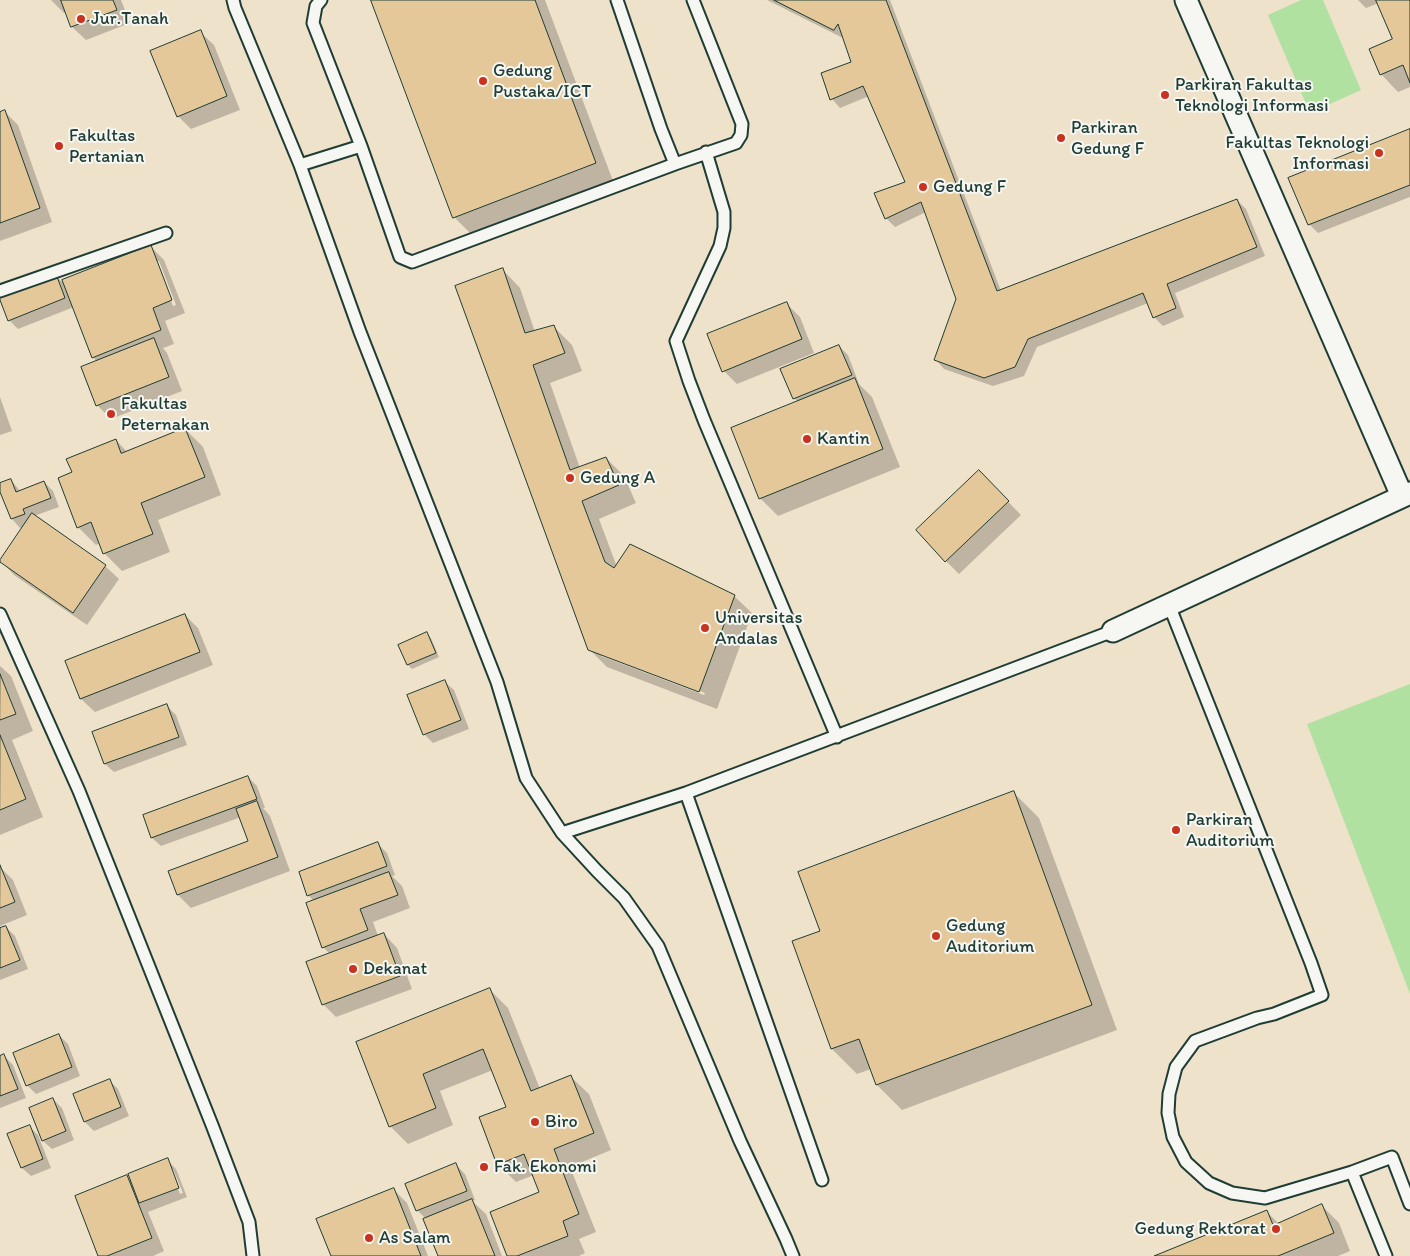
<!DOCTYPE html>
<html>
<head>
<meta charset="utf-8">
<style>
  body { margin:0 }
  canvas { display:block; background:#f3ede0 }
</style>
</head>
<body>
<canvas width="1410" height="1256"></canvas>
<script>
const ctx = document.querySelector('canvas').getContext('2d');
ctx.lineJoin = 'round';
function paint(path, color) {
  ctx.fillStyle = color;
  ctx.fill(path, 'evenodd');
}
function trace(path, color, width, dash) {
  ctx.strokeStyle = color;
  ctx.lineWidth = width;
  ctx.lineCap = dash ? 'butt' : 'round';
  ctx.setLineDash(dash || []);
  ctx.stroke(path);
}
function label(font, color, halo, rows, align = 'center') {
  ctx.font = font + ' Itim,sans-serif';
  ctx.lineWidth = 4;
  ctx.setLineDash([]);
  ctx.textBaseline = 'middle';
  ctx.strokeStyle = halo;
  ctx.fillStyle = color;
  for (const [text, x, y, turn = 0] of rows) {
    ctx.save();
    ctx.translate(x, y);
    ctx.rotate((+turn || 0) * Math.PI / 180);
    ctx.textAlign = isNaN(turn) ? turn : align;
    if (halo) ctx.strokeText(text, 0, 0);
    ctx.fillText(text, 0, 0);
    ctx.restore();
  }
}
paint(new Path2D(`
  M0 0H1410V1256H0Z`), '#efe2cb');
paint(new Path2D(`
  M1301 0H1323L1361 90 1310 113 1268 15Z
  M1410 684V994L1307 724Z`), '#b1e1a0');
paint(new Path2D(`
  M51 0H121L130 23 86 40 72 27 66 12 64 13Z
  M372 0H545L613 181 472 235 454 217Z
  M767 0H890L1001 291 1237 200 1246 209 1265 256 1175 293 1184 317 1163 326 1154 317 1148 303 1037 347 1024 376 993 386 944 369 936 360 957 299 926 212 895 227 886 218 907 183 869 96 840 108 832 99 823 74 852 63 844 37 843 38Z
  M1358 0H1410V87L1398 92 1381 74 1394 40 1379 3 1366 8Z
  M200 32 214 45 240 110 191 129 178 116Z
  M5 112 18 125 52 222 0 241V114Z
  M1410 130V197L1318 233 1309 224Z
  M151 247 164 260 185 313 165 321 174 344 163 348 167 353 182 391 111 419 97 405V362L93 357 74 307 18 329 9 320 56 276 62 282ZM156 261H159L176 305 173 306Z
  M503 270 520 288 535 332 554 327 572 345 582 371 550 383 580 468 606 458 624 476 636 503 599 519 617 567 734 596 752 613 717 709 607 667 589 649ZM601 653 705 693 704 695 601 656Z
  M786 303 800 317 814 353 737 384 724 371Z
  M839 346 848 355 859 384 872 397 900 467 778 516 760 498 798 402 794 398Z
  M0 397 12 431 0 435Z
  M185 429 203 447 221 495 158 520 170 552 122 571 104 553 100 543 96 545 78 527 73 473 116 440 127 452Z
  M979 472 1021 515 959 574 946 561Z
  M11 480 20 491 44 482 53 491 59 507 34 516 105 566 119 579 87 625 14 575 1 561 25 526 20 528 12 519 0 489V484Z
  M185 615 198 628 213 665 95 712 81 699 67 662Z
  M427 634 431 638 439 657 412 669 408 665Z
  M0 666 11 676 33 731 12 740 43 817 0 835Z
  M445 682 454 690 469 729 433 743 424 734Z
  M167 706 176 715 187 745 114 772 105 764 94 733Z
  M248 777 257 786 265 808H263L270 816 290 871 191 908 178 895 250 842 241 817 161 846 152 838Z
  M1014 793 1039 818 1117 1030 902 1110 877 1085 871 1069 857 1074 832 1049 793 942 821 932Z
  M378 844 387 853 395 875 392 876 402 886 410 908 373 922 378 936 384 934 397 948 412 989 336 1017 323 1004 330 954 323 947 314 901 308 895Z
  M0 867 13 880 27 915 0 926Z
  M6 927 15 936 28 969 0 980V930Z
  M490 990 508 1008 540 1089 571 1077 589 1094 611 1150 570 1167 596 1232 579 1239 585 1253 579 1256H508L541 1193 534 1175 516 1182 498 1164 507 1107 493 1070 440 1091 453 1125 408 1144 390 1126 358 1043Z
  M59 1035 68 1044 80 1076 36 1094 27 1085Z
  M4 1056 13 1065 26 1098 0 1108V1057Z
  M109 1080 118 1089 129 1116 94 1131 85 1122 74 1094Z
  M53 1099 62 1108 74 1140 52 1149 43 1141 30 1109Z
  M30 1127 38 1135 51 1168 31 1176 22 1168Z
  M167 1160 176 1169 187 1197 148 1212 164 1251 153 1256H100L126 1177 133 1183ZM170 1169H173L183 1193 180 1194Z
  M456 1165 465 1174 475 1200 472 1201 486 1214 502 1256H439L426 1219 417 1210Z
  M394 1190 407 1203 428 1256H332Z
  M1322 1206 1339 1223 1350 1251 1338 1256H1158L1266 1211 1279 1224Z`), '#0003');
const building = new Path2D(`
  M61 0H113L117 10 71 27Z
  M371 0H535L596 163 453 218Z
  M774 0H886L997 291 1237 199 1257 247 1167 284 1176 308 1153 318 1143 293 1028 339 1015 367 984 378 934 360 956 299 921 202 885 219 874 193 905 182 863 86 830 100 821 73 851 62 838 24 834 30Z
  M1376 0H1410V83L1403 65 1380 75 1369 49 1392 39Z
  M201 30 227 96 177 117 150 51Z
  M5 110 40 208 0 223V112Z
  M1410 129V185L1308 225 1288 178Z
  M151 245 172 300 153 308 161 330 92 358 62 280Z
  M503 268 525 333 554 325 565 353 533 365 570 470 606 457 619 485 582 501 605 562 614 568 630 544 735 595 699 692 588 650 455 286Z
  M56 274 65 298 8 321 0 300V297Z
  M787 302 802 339 722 372 707 334Z
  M154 338 169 377 96 406 81 367Z
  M839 345 852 375 793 399 780 369Z
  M855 378 883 449 759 499 731 428Z
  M185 428 205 477 141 503 153 534 103 554 91 522 77 528 58 478 72 472 66 459 116 439 121 453Z
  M979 470 1009 501 945 562 916 530Z
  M11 479 16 492 44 481 51 498 23 509 25 514 11 519 0 492V483Z
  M32 513 106 565 73 613 0 562V560Z
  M185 614 200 652 80 699 65 661Z
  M427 632 436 653 407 665 398 645Z
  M0 674 16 714 0 720Z
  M445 680 461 720 423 735 407 695Z
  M167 704 179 737 104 764 92 732Z
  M0 735 26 799 0 810Z
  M248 776 257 799 151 838 143 815Z
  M1014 791 1092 1005 876 1085 859 1039 831 1049 792 941 820 931 798 872Z
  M257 801 278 857 177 895 168 871 248 841 236 809Z
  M378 842 387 866 307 896 299 872Z
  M0 865 15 902 0 908Z
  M389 872 398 895 360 909 368 930 322 948 306 903Z
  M6 926 20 960 0 968V928Z
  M384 933 400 976 322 1005 306 962Z
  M490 988 531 1091 571 1075 594 1133 554 1149 579 1214 563 1221 568 1236 517 1256H507L490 1212 539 1192 524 1154 497 1165 479 1117 506 1107 483 1049 423 1074 436 1108 389 1127 356 1042Z
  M59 1034 72 1067 26 1086 13 1053Z
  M4 1054 18 1089 0 1096V1056Z
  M110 1079 121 1107 84 1122 73 1094Z
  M53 1098 66 1131 42 1141 29 1108Z
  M30 1125 43 1159 21 1168 7 1134Z
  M168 1158 179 1188 139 1203 128 1174Z
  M456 1163 467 1191 416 1211 405 1184Z
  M127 1175 152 1238 107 1256H98L75 1196Z
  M394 1188 421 1256H331L316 1219Z
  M472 1199 495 1256H438L423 1219Z
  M1322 1204 1334 1233 1278 1256H1154L1267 1210 1273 1225Z`);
paint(building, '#e5c899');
trace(building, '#1f3d34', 1);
const service = new Path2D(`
  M233 0 235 8 300 165 360 332 497 682 526 778 562 833 597 871 624 898 658 946 740 1141 786 1239 793 1256
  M617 0 661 129 675 164 736 143 741 135 742 124 693 0
  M361 146 400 257 412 262 675 164
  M706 152 724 212V228L720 246 676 341 689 381 704 420 837 737
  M300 165 361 146 313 23 316 6 321 0
  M0 291 166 233
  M1169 605 1311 963 1322 995 1274 1014 1257 1018 1195 1041 1176 1067 1169 1094 1168 1113 1173 1137 1186 1162 1209 1183 1232 1193 1265 1198 1352 1172 1392 1157 1410 1204
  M0 614 79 791 212 1125 249 1222 253 1256
  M686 793 822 1180
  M562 833 686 793 1113 631
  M1352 1172 1386 1256`);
const minor = new Path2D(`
  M1186 0 1402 496
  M1113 631 1410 493`);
trace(service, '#1f3d34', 15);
trace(minor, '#1f3d34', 25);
trace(service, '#f6f6f2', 11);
trace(minor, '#f6f6f2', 21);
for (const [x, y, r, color] of [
  [81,19,5,"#c8321e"],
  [483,81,5,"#c8321e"],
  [1165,95,5,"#c8321e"],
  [1061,138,5,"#c8321e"],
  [59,146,5,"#c8321e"],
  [1379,153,5,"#c8321e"],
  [923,187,5,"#c8321e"],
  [111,414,5,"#c8321e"],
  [807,439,5,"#c8321e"],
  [570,478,5,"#c8321e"],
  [705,628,5,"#c8321e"],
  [1176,830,5,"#c8321e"],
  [936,936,5,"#c8321e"],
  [353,969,5,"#c8321e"],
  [535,1122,5,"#c8321e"],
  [484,1167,5,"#c8321e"],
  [1276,1229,5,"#c8321e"],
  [369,1238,5,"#c8321e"]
]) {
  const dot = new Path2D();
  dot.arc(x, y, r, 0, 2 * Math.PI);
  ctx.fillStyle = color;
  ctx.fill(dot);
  trace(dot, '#f6f6f2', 2);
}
label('18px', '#1f3d34', '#f6f6f2', [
  ["Jur.Tanah",91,19],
  ["Gedung",493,71],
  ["Pustaka/ICT",493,92],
  ["Parkiran Fakultas",1175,85],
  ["Teknologi Informasi",1175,106],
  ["Parkiran",1071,128],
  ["Gedung F",1071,149],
  ["Fakultas",69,136],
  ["Pertanian",69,157],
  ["Fakultas Teknologi",1369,143,"right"],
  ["Informasi",1369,164,"right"],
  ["Gedung F",933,187],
  ["Fakultas",121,404],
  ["Peternakan",121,425],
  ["Kantin",817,439],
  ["Gedung A",580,478],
  ["Universitas",715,618],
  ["Andalas",715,639],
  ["Parkiran",1186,820],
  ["Auditorium",1186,841],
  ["Gedung",946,926],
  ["Auditorium",946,947],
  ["Dekanat",363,969],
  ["Biro",545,1122],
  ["Fak. Ekonomi",494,1167],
  ["Gedung Rektorat",1266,1229,"right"],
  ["As Salam",379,1238]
], 'left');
</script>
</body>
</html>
